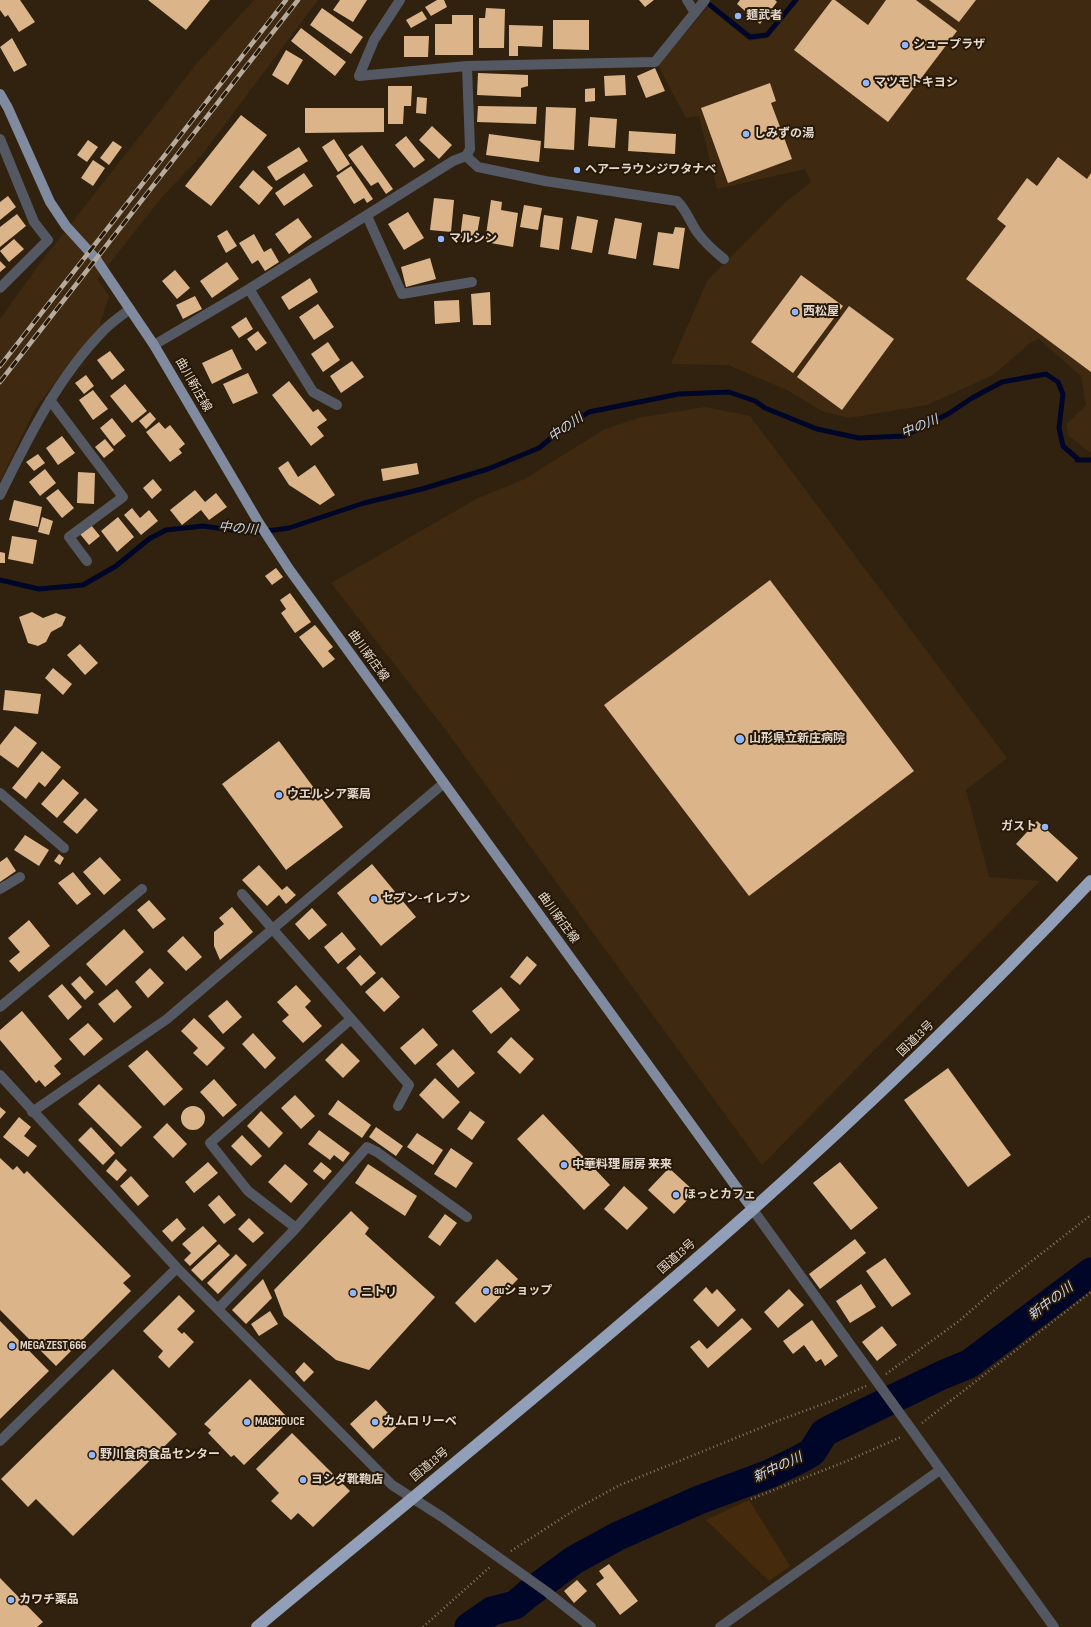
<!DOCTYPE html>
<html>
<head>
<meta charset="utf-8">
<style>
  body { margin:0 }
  canvas { display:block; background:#31210f }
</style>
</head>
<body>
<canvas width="1091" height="1627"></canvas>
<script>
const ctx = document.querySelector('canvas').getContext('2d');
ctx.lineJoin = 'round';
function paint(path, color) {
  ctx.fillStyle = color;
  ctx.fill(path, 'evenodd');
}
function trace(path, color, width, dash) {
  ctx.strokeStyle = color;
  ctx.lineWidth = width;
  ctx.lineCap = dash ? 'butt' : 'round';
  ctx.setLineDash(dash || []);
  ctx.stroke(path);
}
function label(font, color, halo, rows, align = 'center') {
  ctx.font = font + ' "Sofia Sans Condensed","Noto Sans JP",sans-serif';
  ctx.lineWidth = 4;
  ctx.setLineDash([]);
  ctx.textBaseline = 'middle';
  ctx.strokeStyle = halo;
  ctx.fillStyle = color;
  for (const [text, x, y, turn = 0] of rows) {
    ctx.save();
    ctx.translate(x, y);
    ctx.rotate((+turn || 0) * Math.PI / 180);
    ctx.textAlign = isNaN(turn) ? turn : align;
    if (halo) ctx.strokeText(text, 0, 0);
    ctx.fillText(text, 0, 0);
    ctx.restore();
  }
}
paint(new Path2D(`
  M254 0H318L201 156 163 196 97 279 109 296 98 331 67 366 35 409 0 481V319L41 262 198 62Z
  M799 0H1091V453L1068 435 1067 424 1086 405 1081 376 1039 339 1031 342 993 375 927 405 849 418 822 411 787 390 728 365 671 364 707 281 786 202 811 182 805 169 717 189 699 116 686 118 658 65 708 7 749 41 767 38Z
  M705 407 750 416 1007 758 966 790 989 877 1040 881 762 1165 445 729 331 583 478 498 525 479 603 430 638 418Z`), '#3f2a11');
paint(new Path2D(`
  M749 1500 790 1566 769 1581 706 1520Z`), '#452b0b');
trace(new Path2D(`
  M710 5 750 37 767 35 796 0
  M0 580 39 589 83 585 116 566 149 539 166 530 203 526 253 533 289 528 364 503 422 489 488 469 539 448 561 430 589 412 679 394 729 392 755 401 765 408 817 429 859 438 904 436 948 414 972 398 1002 382 1046 374 1058 382 1063 394 1059 428 1063 446 1079 460H1077H1091`), '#000628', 5);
trace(new Path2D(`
  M469 1627 492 1611 515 1605 528 1594 574 1560 618 1536 699 1500 769 1474 800 1459 812 1452 824 1433 831 1429 942 1375 969 1364 1091 1272`), '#000628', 29);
paint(new Path2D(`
  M0 0H20L35 22 19 32 8 15 5 17 0 10Z
  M148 0H210L186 30Z
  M340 0H367L353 22 333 10Z
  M437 0H444L447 7 431 16 425 7Z
  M639 0H654L645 7Z
  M740 0H775L777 2 760 24 737 4Z
  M832 0H835L868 25 886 0H916L957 31 888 122 794 50Z
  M929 0H976L959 22Z
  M322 8 363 37 351 54 310 25Z
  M486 8 505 9 504 48H479V18H485Z
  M422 11 427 19 411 28 406 20Z
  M452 15H473V55H435V24H452Z
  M553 20H589V50L553 49Z
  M509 25 543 26 542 47 518 46V56H509Z
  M301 28 346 62 335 76 291 41Z
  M404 36H429L428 57H404Z
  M12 38 27 65 14 72 0 47Z
  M286 50 303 60 288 85 272 75Z
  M655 68 665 91 646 98 637 76Z
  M478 73 528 75V86L521 88V97L477 95Z
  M625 75 626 95 605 96 604 76Z
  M770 83 776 101 771 103 792 159 728 183 701 108Z
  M388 86H412L411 106H404L403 124H388Z
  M595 88V101L585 102V89Z
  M417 97 427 98 426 114 416 113Z
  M478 106 537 107 536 124 477 122Z
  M546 107 576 108 574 150 544 148Z
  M305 108H384V132L305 133Z
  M241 115 267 135 211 206 185 186Z
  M590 117 617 119 615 148 588 146Z
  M432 126 452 145 439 159 419 140Z
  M629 131 676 134 675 154 628 151Z
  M489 134 541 141 539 162 486 155Z
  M406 136 425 160 414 168 395 145Z
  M334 139 350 164 338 172 322 147Z
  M88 140 98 147 87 162 77 155Z
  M113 141 122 147 109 165 100 158Z
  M362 145 393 189 386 194 378 182 371 186 348 155Z
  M299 147 308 161 276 181 267 167Z
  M1058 157 1087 179 1091 173V372L966 279 1006 226 997 219 1027 178 1037 186Z
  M93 160 105 168 93 186 81 178Z
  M351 166 373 199 367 203 364 198 354 204 336 176Z
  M253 170 273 188 259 205 239 187Z
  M304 173 313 186 284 206 275 193Z
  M8 196 16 207 0 220V202Z
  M434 198 454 200 451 232 430 230Z
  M491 200 502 202 501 210 518 213 513 247 485 242Z
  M524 205 542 208 538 230 520 227Z
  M408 212 424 238 404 250 388 224Z
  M17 214 26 226 0 247V227Z
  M463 214 480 217 476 240 460 238Z
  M544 215 563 218 559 250 540 247Z
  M577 216 598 220 592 253 571 249Z
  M298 218 312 237 289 254 275 234Z
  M615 218 642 223 636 259 608 254Z
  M675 227 685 228 679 269 653 265 658 232 673 234Z
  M227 230 237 246 226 253 217 236Z
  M254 234 264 252 271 248 279 262 265 271 258 260 252 264 239 243Z
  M14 239 24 249 9 262 0 251Z
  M430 258 436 279 406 287 401 267Z
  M0 261 6 267 0 272Z
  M227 262 239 279 212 298 200 281Z
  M175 270 190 288 177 299 162 281Z
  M801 275 843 306 793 373 751 342Z
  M310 278 318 292 289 310 281 297Z
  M490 292 491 325H473L471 294Z
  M195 296 202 309 183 319 176 305Z
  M459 300 460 322 435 324 434 301Z
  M318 304 334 327 314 340 299 317Z
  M849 306 894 339 842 410 797 377Z
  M246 317 253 329 239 338 231 327Z
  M258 331 267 343 256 351 247 339Z
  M328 342 340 360 323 372 311 354Z
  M232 349 242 369 212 384 202 363Z
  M110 351 125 370 112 380 97 360Z
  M352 361 364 377 341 393 330 376Z
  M248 373 258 393 233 404 223 384Z
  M86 375 94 386 84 394 75 383Z
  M289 381 313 412 318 409 327 420 317 427 324 436 311 446 272 395Z
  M125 384 147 411 132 423 110 396Z
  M93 390 108 409 93 420 79 400Z
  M150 412 156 419 146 429 139 421Z
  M112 418 126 436 114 446 100 428Z
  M159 422 165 429 170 425 185 444 179 449 182 453 170 462 146 432Z
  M62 436 75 453 58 465 46 448Z
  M105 439 114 450 104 458 95 447Z
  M38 454 45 463 34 471 26 462Z
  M288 461 298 477 315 465 335 495 320 505 289 485 278 468Z
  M417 463 419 474 383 481 381 469Z
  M45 469 56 483 40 496 29 482Z
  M78 472 95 473 94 504 77 503Z
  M153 479 162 490 152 499 143 488Z
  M58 489 74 508 62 518 46 498Z
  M195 490 205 502 216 493 227 507 209 520 201 510 182 525 170 510Z
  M14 500 42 507 38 527 9 520Z
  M132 508 140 518 149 510 158 521 141 535 124 515Z
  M42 517 53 521 49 535 38 532Z
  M118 517 134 537 117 552 101 531Z
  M91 525 100 536 89 545 80 534Z
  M12 536 37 540 33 564 8 559Z
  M0 552 5 553V563H0Z
  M276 568 283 577 272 585 265 576Z
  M770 580 914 771 749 896 604 705Z
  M290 593 311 622 295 633 281 613 286 609 280 600Z
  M32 612 43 618 56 613 66 617 62 626 51 632 46 642 38 646 28 643 19 617Z
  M315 625 333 647 328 651 335 659 323 668 299 637Z
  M80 644 98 663 85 675 67 655Z
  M53 668 72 684 63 695 45 678Z
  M5 690 41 694 38 714 3 710Z
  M15 726 37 743 18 768 0 755V745Z
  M279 741 343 827 286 870 222 784Z
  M42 751 61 767 45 787 39 782 26 799 12 788Z
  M63 779 79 793 57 818 41 804Z
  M85 798 98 810 77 834 63 822Z
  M1037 821 1078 858 1057 882 1016 844Z
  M25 835 49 850 39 866 14 850Z
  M59 854 64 858 60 865 54 861Z
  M7 857 16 871 0 882V862Z
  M100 857 121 880 104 895 83 872Z
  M372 864 416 917 381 946 337 893Z
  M259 865 282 890 287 886 296 895 286 904 279 895 267 906 242 880Z
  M73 872 91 894 77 905 58 883Z
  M149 900 166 919 153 929 137 910Z
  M232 907 253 932 220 960 214 946V932L224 924 219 918Z
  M312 908 327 925 309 940 295 924Z
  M29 920 50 946 19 972 9 961 20 952 8 938Z
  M124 929 144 952 106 986 86 964Z
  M342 932 356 949 338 964 324 947Z
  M183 936 202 957 186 971 167 951Z
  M360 955 376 973 361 986 346 968Z
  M527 956 537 965 520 985 510 977Z
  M150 968 164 983 148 998 135 982Z
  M80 976 94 992 85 1000 71 984Z
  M382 977 400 997 384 1012 365 992Z
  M62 984 82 1007 68 1020 48 996Z
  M296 985 311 1001 305 1007 322 1026 303 1043 282 1021 289 1015 277 1002Z
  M501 987 520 1010 491 1034 472 1011Z
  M117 989 132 1007 114 1023 98 1004Z
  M227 1000 242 1017 223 1034 208 1016Z
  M22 1011 62 1059 54 1066 61 1074 45 1087 39 1080 36 1083 0 1040V1030Z
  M194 1018 225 1048 207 1066 193 1053 198 1048 181 1031Z
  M88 1023 103 1039 84 1056 69 1039Z
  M423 1028 438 1045 415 1065 400 1048Z
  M253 1033 276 1058 265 1069 242 1044Z
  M511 1037 534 1059 520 1074 497 1052Z
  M342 1043 360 1061 343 1078 325 1060Z
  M453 1049 475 1073 458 1088 436 1064Z
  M147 1050 183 1089 164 1106 128 1066Z
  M948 1068 1011 1155 968 1187 904 1100Z
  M435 1078 460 1102 443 1119 419 1095Z
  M214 1079 237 1105 223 1117 200 1092Z
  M99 1084 142 1127 121 1147 78 1104Z
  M295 1095 315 1116 301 1129 281 1108Z
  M338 1100 371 1125 362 1138 328 1114Z
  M181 1118a12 12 0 1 1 24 0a12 12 0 1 1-24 0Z
  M0 1107 6 1112 0 1119Z
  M261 1111 283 1133 269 1148 247 1126Z
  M470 1111 485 1122 472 1140 457 1129Z
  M543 1114 610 1185 584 1210 517 1139Z
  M19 1117 31 1127 24 1136 37 1146 28 1157 3 1137Z
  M167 1123 187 1144 173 1158 153 1137Z
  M91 1127 115 1153 103 1165 78 1140Z
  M376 1127 403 1146 396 1156 369 1137Z
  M319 1130 350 1153 343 1162 334 1155 330 1160 308 1144Z
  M417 1133 443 1150 433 1165 407 1147Z
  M242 1135 262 1156 251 1166 231 1146Z
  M451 1148 473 1163 456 1188 434 1174Z
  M0 1158 13 1170 17 1166 24 1174 27 1171 131 1276 123 1283 131 1291 56 1366 0 1310Z
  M116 1159 127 1170 117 1181 106 1171Z
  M208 1162 218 1173 194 1193 185 1182Z
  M321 1162 332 1171 324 1180 313 1171Z
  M840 1162 878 1208 851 1230 813 1183Z
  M285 1164 308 1184 291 1203 268 1182Z
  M368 1164 417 1196 405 1216 355 1183Z
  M669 1168 695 1192 674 1214 648 1190Z
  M131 1176 149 1196 138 1206 120 1186Z
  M624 1186 648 1208 627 1230 604 1209Z
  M219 1195 236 1215 224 1224 208 1205Z
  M351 1211 369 1228 365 1234 435 1297 369 1370 336 1360 284 1316 274 1290Z
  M445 1214 457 1223 440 1246 428 1237Z
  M177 1218 186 1229 172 1242 162 1231Z
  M249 1218 264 1233 253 1243 238 1229Z
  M203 1226 217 1241 190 1266 184 1260 191 1253 182 1244Z
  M855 1239 866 1253 820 1289 809 1274Z
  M219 1244 230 1255 202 1281 191 1270Z
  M236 1254 247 1265 218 1294 207 1283Z
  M885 1258 911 1294 892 1307 866 1271Z
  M497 1259 518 1279 475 1323 455 1303Z
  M263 1279 272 1298 246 1324 232 1310Z
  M861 1284 876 1307 850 1323 836 1301Z
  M706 1287 712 1294 717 1289 736 1310 718 1327 693 1300Z
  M789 1289 804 1305 778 1328 764 1312Z
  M179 1295 195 1311 177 1329 182 1334 184 1332 194 1342 169 1368 158 1357 163 1351 143 1331Z
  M270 1311 278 1324 259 1336 251 1324Z
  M742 1318 752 1329 708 1368 690 1347 699 1340 707 1349Z
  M812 1320 838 1356 825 1366 821 1359 816 1362 804 1345 793 1354 783 1341Z
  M0 1321 49 1371 0 1419Z
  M882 1326 897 1345 877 1361 862 1342Z
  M304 1362 314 1372 304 1382 295 1372Z
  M113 1369 177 1434 73 1536 36 1499 28 1507 1 1479Z
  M250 1379 290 1420 244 1465 234 1455 231 1457 208 1433 211 1430 204 1424Z
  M376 1400 399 1425 373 1449 350 1424Z
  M292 1433 350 1491 313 1527 298 1513 291 1520 271 1501 279 1493 256 1469Z
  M609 1564 638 1601 620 1615 596 1584 604 1578 599 1571Z
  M0 1578 43 1622 37 1627H0Z
  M577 1580 587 1591 574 1603 564 1591Z`), '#dbb48a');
trace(new Path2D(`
  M886 1374 959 1321 997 1288 1091 1215
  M922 1423 1091 1292
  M751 1499 847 1461 901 1437
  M511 1551 576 1509 620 1485 780 1420 834 1400 866 1386
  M423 1627 491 1566`), '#887a6c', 2.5, [1, 3]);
trace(new Path2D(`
  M400 0 374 40 359 76 467 66 655 62 705 0
  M687 0 695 13
  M0 139 34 222 48 240 0 288
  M466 156 478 167 545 181 677 201C686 209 690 222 697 232 705 243 714 251 724 259
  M367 216 402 294 472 282
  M249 289 313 392 337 405
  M154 345 249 289 453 161 466 156 470 149 467 66
  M50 400 123 497 69 537 87 561
  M0 495C29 436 58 377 104 330 112 322 122 315 130 309
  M0 793 64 848
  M0 889 20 877
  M242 894 409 1085 398 1106
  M0 1007 142 889
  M0 1075 177 1268 392 1485 442 1517 547 1592 591 1627
  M32 1112 167 1019 444 783
  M753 1210 1054 1627
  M296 1228 248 1191 210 1143 351 1019
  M218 1309 296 1228 367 1147 377 1152 467 1217
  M0 1441 177 1268
  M720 1627 940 1470`), '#535862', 10);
trace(new Path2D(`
  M0 94 8 108 50 202 66 226 96 259 154 345 259 523 289 569 753 1210`), '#808ba0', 10);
trace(new Path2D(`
  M257 1627C423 1489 591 1353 752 1210 870 1105 983 995 1091 881`), '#929fb8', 12);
const rail = new Path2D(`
  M0 366 286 0
  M0 382 298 0`);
trace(rail, '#b6aa9d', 4.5);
trace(rail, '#271806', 3, [9]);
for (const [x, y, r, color] of [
  [738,16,4,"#91b8fd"],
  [905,45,4,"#91b8fd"],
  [866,83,4,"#91b8fd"],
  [746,134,4,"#91b8fd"],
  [577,170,4,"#91b8fd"],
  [441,239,4,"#91b8fd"],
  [795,312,4,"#91b8fd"],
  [740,739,5,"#91b8fd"],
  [279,795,4,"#91b8fd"],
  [1045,827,4,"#91b8fd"],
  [374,899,4,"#91b8fd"],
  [564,1165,4,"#91b8fd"],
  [676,1195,4,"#91b8fd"],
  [486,1291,4,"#91b8fd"],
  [353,1293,4,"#91b8fd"],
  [12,1346,4,"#91b8fd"],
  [247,1422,4,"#91b8fd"],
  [375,1422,4,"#91b8fd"],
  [92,1455,4,"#91b8fd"],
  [303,1480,4,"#91b8fd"],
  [11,1600,4,"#91b8fd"]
]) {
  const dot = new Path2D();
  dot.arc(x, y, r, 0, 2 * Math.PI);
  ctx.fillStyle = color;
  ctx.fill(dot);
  trace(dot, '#271806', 1.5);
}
label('bold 12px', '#e3d8cd', '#271806', [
  ["麺武者",746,16],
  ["シュープラザ",913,45],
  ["マツモトキヨシ",874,83],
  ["しみずの湯",754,134],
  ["ヘアーラウンジワタナベ",585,170],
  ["マルシン",449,239],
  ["西松屋",803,312],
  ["山形県立新庄病院",749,739],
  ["ウエルシア薬局",287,795],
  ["ガスト",1037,827,"right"],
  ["セブン-イレブン",382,899],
  ["中華料理 厨房 来来",572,1165],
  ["ほっとカフェ",684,1195],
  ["auショップ",494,1291],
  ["ニトリ",361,1293],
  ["MEGA ZEST 666",20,1346],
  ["MACHOUCE",255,1422],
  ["カムロ リーベ",383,1422],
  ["野川食肉食品センター",100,1455],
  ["ヨシダ靴鞄店",311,1480],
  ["カワチ薬品",19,1600]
], 'left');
label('12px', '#e3d8cd', '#271806', [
  ["曲川新庄線",193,385,60],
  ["曲川新庄線",368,656,54],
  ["曲川新庄線",558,918,54],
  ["国道13号",916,1039,-44],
  ["国道13号",677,1257,-41],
  ["国道13号",430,1465,-40]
]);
label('italic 13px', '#c8d7f2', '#271806', [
  ["中の川",920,427,-23],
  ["中の川",566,428,-35],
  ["中の川",238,529,5],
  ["新中の川",1051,1302,-37],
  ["新中の川",778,1468,-25]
]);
</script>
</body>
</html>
